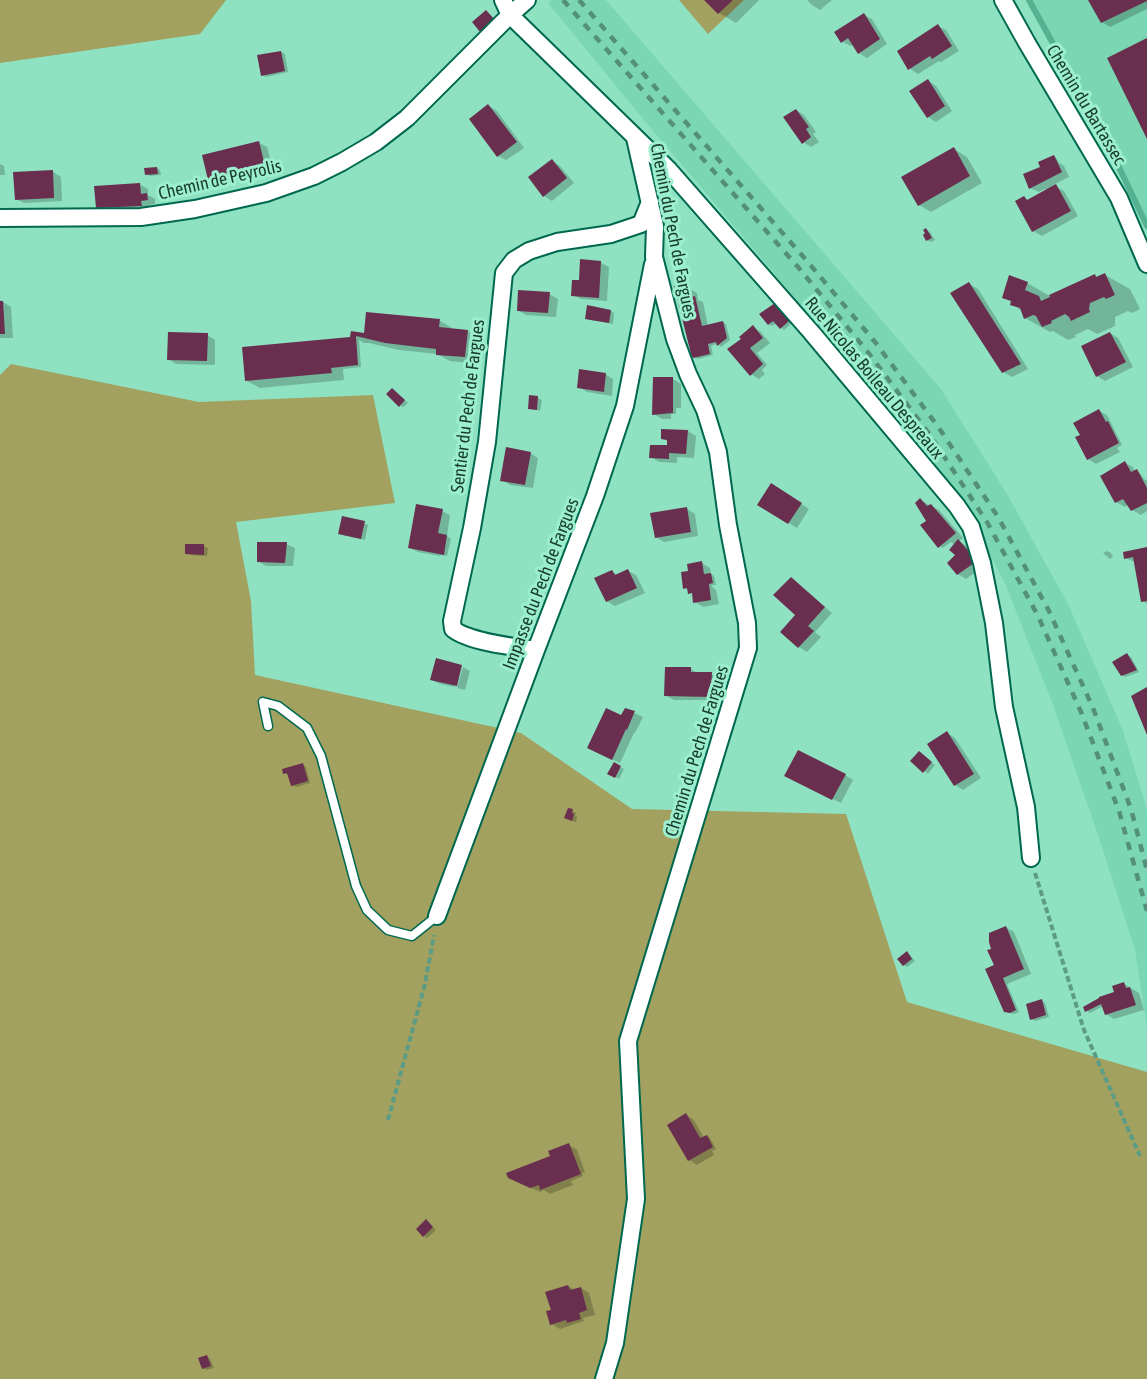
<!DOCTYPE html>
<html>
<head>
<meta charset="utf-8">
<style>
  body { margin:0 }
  canvas { display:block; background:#8ee2c2 }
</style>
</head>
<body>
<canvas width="1147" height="1379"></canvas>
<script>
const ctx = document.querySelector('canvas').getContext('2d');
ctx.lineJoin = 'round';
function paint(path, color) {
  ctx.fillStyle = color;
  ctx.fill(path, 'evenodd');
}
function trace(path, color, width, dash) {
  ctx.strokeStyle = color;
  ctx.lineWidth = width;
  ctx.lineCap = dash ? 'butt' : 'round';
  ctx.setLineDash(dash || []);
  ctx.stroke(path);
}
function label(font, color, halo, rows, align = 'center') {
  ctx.font = font + ' "Asap Condensed",sans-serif';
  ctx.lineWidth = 6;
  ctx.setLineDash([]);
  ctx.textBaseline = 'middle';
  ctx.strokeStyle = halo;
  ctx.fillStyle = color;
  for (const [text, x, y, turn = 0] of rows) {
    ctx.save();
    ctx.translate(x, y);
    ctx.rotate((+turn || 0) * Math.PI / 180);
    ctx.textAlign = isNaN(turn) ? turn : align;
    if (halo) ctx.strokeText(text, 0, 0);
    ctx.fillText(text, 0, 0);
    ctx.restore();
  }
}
paint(new Path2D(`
  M552 0H606L941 389 1007 494 1068 604 1122 728 1147 809V1028L1135 950 1098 835 1052 702 1004 581 968 514 910 430 805 310 644 120 548 3Z
  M1029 0H1147V226L1105 138Z`), '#7ad6b3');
paint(new Path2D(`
  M0 0H226L200 34 0 63Z
  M679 0H744L708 34Z
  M11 364 199 402 373 395 395 503 236 522 251 601 255 675 521 733 632 809 846 814 907 1002 1147 1072V1379H0V375Z`), '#a2a160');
paint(new Path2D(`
  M706 0H759L736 23 719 13Z
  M807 0H832L820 10 812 5Z
  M1090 0H1147V9L1110 27 1102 22Z
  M864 15 872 19 887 44 867 58 859 53 853 45 851 46 843 42Z
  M938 26 946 30 959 51 941 62 939 61 918 74 910 69Z
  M281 52 285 54 288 72 266 77 262 75Z
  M928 81 936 86 952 111 936 122 928 117Z
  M489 106 497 111 524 148 506 160 498 156Z
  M796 110 804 115 816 132 813 134 819 142 811 147 803 142Z
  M259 143 267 147 272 166 268 167 269 172 262 174 257 171 244 174V178L218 184 210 179Z
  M954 149 967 157 982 183 931 212 919 205Z
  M1054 156 1057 159 1059 163 1064 166 1069 177 1053 185 1064 191 1078 216 1042 236 1033 231 1024 198 1030 201 1047 191 1045 189 1039 192 1030 188 1043 167Z
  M552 161 560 166 574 183 552 201 544 196Z
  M0 164 4 166 5 175H0Z
  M157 168 160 170 161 175 150 176 146 174Z
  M53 172 61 177 62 201 24 203 16 199Z
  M664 183 672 189 668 192 664 190Z
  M139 184 148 189V195L155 199V204L149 205V210L106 212 97 207Z
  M926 230 930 232 935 240 931 242 927 240Z
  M581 261 601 263 609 267 607 301 581 299 573 295 580 282Z
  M1105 275 1130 289 1140 309 1132 313 1128 311 1115 317V326L1097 334 1088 329 1075 335 1076 337 1068 340 1053 331 1050 332 1025 318 1022 311 1012 304V302L1004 297 1027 283 1050 296 1094 276 1098 278Z
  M969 284 978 289 1028 369 1012 377 1003 372Z
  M683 285 697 293 698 300 703 302 708 326 722 322 726 324 730 340 721 347 717 344 711 346 713 355 698 359 694 357Z
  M549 294 558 299 556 317 526 315 518 310Z
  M0 300 11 307 13 338H0Z
  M775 305 792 323 784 330 777 323 772 326 769 324Z
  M611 311 614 313 613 324 590 320 587 318Z
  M439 320 452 328V330L468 331 471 333V339L480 345 477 364 450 361 437 354 399 350 369 343H364L359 340 361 367 343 369 344 380 260 388 247 381 356 338 352 336Z
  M753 327 761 332 770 343 757 353 767 365 762 370 765 374 759 379 751 374 743 340Z
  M1110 333 1118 338 1133 367 1105 381 1097 376Z
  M207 335 215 340V365L176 364 168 359Z
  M605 374 613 379 612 396 587 392 579 387Z
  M673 379 681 384V408H676V414H671V419H662L654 414Z
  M396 392 408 403 403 407 400 405Z
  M531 397 538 398 542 400 540 411 530 408Z
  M1099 411 1107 415 1122 445 1117 448 1120 452 1096 464 1088 459 1082 436Z
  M688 431 696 436 694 458 677 457V463L659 462 651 457 668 447 669 442 662 438Z
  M530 453 538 458 533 488 510 485 502 480Z
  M1125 463 1133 467 1135 472 1140 473 1144 479 1147 481V511L1141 515 1132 510 1129 504 1125 507 1116 502Z
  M780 490 809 509 797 528 759 505Z
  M920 500 939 510 963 538 959 541 967 546 984 566 966 579 958 574 955 545 951 542 943 548 939 546 928 522Z
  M687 509 695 514 698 536 664 542 656 537Z
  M442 511 450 515 447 536 451 539 447 556 440 555V556L418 552 410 548Z
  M364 523 368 525 365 540 343 535Z
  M286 544 295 548 293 566H266L258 561Z
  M204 546 208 548 207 556 190 555 187 553Z
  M1147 548V604L1143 601 1135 562 1125 558Z
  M1107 551 1111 553 1113 557 1110 559 1103 553Z
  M702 563 710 568 711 574 714 576 716 585H712L713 588 716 590 719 604 703 607 695 602 694 595 685 588 690 572Z
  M628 571 636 575 645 593 615 606 607 601 612 572 618 575Z
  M802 588 832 613 815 632 821 637 807 652 799 647 797 615Z
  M1127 655 1131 657 1139 672 1125 677 1122 675Z
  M437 660 462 666H460L455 687 440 684 432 680Z
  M463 667 470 671 465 690 457 688Z
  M691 669 699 674H711L719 678V693H714V698H707V700H674L665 695Z
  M626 709 643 717 635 733H634L620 763 597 752Z
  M947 733 955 738 981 778 963 790 955 785Z
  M922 755 935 765 928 774 912 761Z
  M614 764 624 769 619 779 609 773Z
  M303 765 306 767 310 783 296 787 292 785 288 775 284 773Z
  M845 775 853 780 841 803 794 780Z
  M572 811 576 813 575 816 577 817 576 822 570 820Z
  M1005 927 1014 932 1031 974 1007 984 1019 1012 1014 1014 1009 1013 996 966 993 949Z
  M907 953 910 955 915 961 907 967 904 965Z
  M1124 984 1139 993 1144 1010 1114 1019 1106 1014 1103 1006 1090 1013 1087 1011 1115 993Z
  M1042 1001 1045 1003 1049 1017 1035 1021 1031 1019Z
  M686 1115 694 1120 704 1138 707 1136 710 1138 716 1149 712 1151 714 1155 697 1165 689 1160Z
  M569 1145 577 1150 585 1172 582 1173 583 1176 571 1181 573 1185 550 1194 544 1190 540 1192 518 1182Z
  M427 1221 436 1230 427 1238 424 1236Z
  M568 1286 572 1288V1291L581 1288 589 1293 595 1315 583 1318 584 1321 560 1329 551 1324 553 1311Z
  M207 1356 210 1359 214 1368 206 1370 203 1368Z`), '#0003');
trace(new Path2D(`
  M1029 0 1105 138 1147 226`), '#54b191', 6);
paint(new Path2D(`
  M704 0H733L718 14Z
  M1088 0H1147V1L1101 23Z
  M486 10 495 20 480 32 472 22Z
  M864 13 880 39 858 54 848 38 841 43 834 32Z
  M938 24 952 46 932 59 930 56 908 70 897 51Z
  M1147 38V139L1107 58Z
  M281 51 285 71 261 76 257 55Z
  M928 79 945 106 927 118 909 91Z
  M488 104 517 142 497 157 469 119Z
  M796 109 809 127 806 129 811 137 802 144 783 117Z
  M259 141 266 170 257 172 256 169 208 180 202 155Z
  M954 147 970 176 918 206 901 177Z
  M1054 155 1062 172 1029 189 1023 174 1040 167 1038 162Z
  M552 159 567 178 543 197 528 177Z
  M157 167 158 174 145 175 144 168Z
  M53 170 54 198 15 200 13 172Z
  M664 181 669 187 663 192 658 186Z
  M140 183 141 194 147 193 148 200 141 201 142 206 96 208 94 186Z
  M1056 184 1071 211 1032 232 1015 201 1024 196 1027 200Z
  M926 228 932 238 926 241 923 235 925 233 923 230Z
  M580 259 601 261 599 298 571 296 572 280H579Z
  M1105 273 1115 295 1106 299 1104 297 1090 303 1089 309 1090 312 1071 321 1069 317 1065 314 1051 321 1052 323 1042 327 1036 316 1033 315 1024 319 1020 308 1010 305 1011 301 1002 298 1009 275 1028 282 1025 290 1039 296 1041 301 1050 297 1049 295 1095 274 1096 277Z
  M969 282 1021 364 1002 373 950 293Z
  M684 283 689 286 691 297 695 296 702 326 723 321 727 338 717 346 716 342 708 344 710 354 693 358 691 354 674 286Z
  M518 290 550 292 548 313 517 311Z
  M0 301H3L5 334H0Z
  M775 303 790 320 780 329 773 321 768 325 759 314Z
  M587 305 611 310 609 323 585 319Z
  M366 312 440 319 439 327 468 330 465 357 436 355V349L385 343 356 336 358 365 331 368 332 373 245 381 242 347 350 337 351 331 364 333Z
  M753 325 763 338 750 348 763 364 750 376 727 349 741 339 739 337Z
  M168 332 208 333 207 361 167 360Z
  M1110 332 1126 362 1096 377 1081 346Z
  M579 369 606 373 604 392 577 388Z
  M653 377H673V413L652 415Z
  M392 388 405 400 399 407 386 394Z
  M529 395 538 396 537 410 528 409Z
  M1099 409 1106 422 1108 421 1119 443 1087 460 1075 437 1080 435 1073 423Z
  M661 429 688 430 686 454 669 453V459L649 458 650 445H667V440L661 439Z
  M506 447 531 452 525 485 500 481Z
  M1125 461 1131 472 1137 469 1147 488V503L1131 511 1123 499 1115 503 1100 476Z
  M771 483 802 503 788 524 757 505Z
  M920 498 927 506 931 504 956 533 938 548 920 525 926 521 915 503Z
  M416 504 443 509 438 533 447 535 444 555 408 548Z
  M687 507 691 532 655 538 650 513Z
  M342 516 365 521 361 539 338 534Z
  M958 539 977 561 957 575 947 563 955 555 949 550Z
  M257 542H287L285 563 257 562Z
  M185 544H204V555L185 554Z
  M1147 547V601L1141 602 1133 557 1124 559 1123 552Z
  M702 561 704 574 711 573 713 583 709 584 711 600 693 603 692 593 688 594 687 588 683 589 681 572 688 571 687 564Z
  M628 569 637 588 606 602 594 578 612 570 615 575Z
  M791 577 825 607 808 626 814 631 798 648 780 632 795 615 773 595Z
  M1127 653 1137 670 1121 676 1112 662Z
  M436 658 462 665 457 686 430 680Z
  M665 667H691V672H712L711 697 664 696Z
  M1147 687V735L1131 696Z
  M606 708 621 715 625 708 635 711 627 730 626 729 612 760 587 748Z
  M947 731 974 774 954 786 927 744Z
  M798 750 846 774 832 800 784 776Z
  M919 751 932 762 923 773 910 761Z
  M614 762 621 766 615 778 607 774Z
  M303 763 308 781 291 786 287 773 283 774 282 769Z
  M568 808 573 809 572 813 574 814 572 821 564 818Z
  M1006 926 1024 969 1003 978 1016 1010 1010 1013 1004 1012 985 969 994 965 987 950 991 949 989 942V933Z
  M907 951 912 959 903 966 897 959Z
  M1124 982 1126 988 1130 987 1136 1005 1105 1015 1101 1004 1085 1012 1083 1007 1099 998V997L1114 992 1112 986Z
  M1042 999 1046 1015 1030 1020 1026 1004Z
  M686 1113 700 1138 707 1135 713 1147 688 1161 667 1125Z
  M569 1143 581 1174 540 1190 539 1185 530 1188 508 1178 506 1173 550 1156 548 1151Z
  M426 1219 433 1227 423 1237 416 1229Z
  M568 1285 570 1290 581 1287 587 1310 579 1313 581 1319 567 1323 566 1320 550 1325 546 1311 551 1310 545 1292Z
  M207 1355 211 1366 202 1369 198 1358Z`), '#6a2f4f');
const lane = new Path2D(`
  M268 726 263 702 278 706 307 728 321 756 356 886 367 910 388 930 412 936 437 916`);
const street = new Path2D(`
  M503 0 510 15 669 170 812 333 957 506 971 527 982 563 994 623 1004 707 1026 807 1031 858
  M1003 0 1027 43 1119 198 1147 264
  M0 218 141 217 195 209 266 193 314 176 342 162 376 142 407 118 510 15 527 0
  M536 650C515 647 469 642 453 629L452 621 472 528 487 442 504 273 514 260 529 251 557 242 611 234 641 224 650 202
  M437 916 536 650 595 496 625 406 653 264
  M604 1379 615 1343 636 1199 628 1041 748 648 747 623 728 525 718 452 705 410 688 374 675 339 654 257 655 226 635 138`);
trace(lane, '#00684e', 11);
trace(street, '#00684e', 20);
trace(new Path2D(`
  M1035 873 1084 1030 1140 1156
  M388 1120 425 984 434 935`), '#5c9c84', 4, [6, 3]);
trace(lane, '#fff', 8);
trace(street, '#fff', 16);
trace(new Path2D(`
  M563 0 798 267 867 351 930 435 987 522 1038 616 1081 712 1119 811 1147 911
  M579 0 807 261 875 342 939 428 998 517 1049 611 1093 708 1131 809 1147 870`), '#548f79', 4.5, [8, 8]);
label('18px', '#193c2f', '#9befcf', [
  ["Chemin du Bartassec",1086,105,59],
  ["Chemin de Peyrolis",220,180,-13],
  ["Chemin du Pech de Fargues",673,231,79],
  ["Rue Nicolas Boileau Despreaux",874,378,50],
  ["Sentier du Pech de Fargues",468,406,-83],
  ["Impasse du Pech de Fargues",541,584,-69],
  ["Chemin du Pech de Fargues",697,751,-73]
]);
</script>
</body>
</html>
